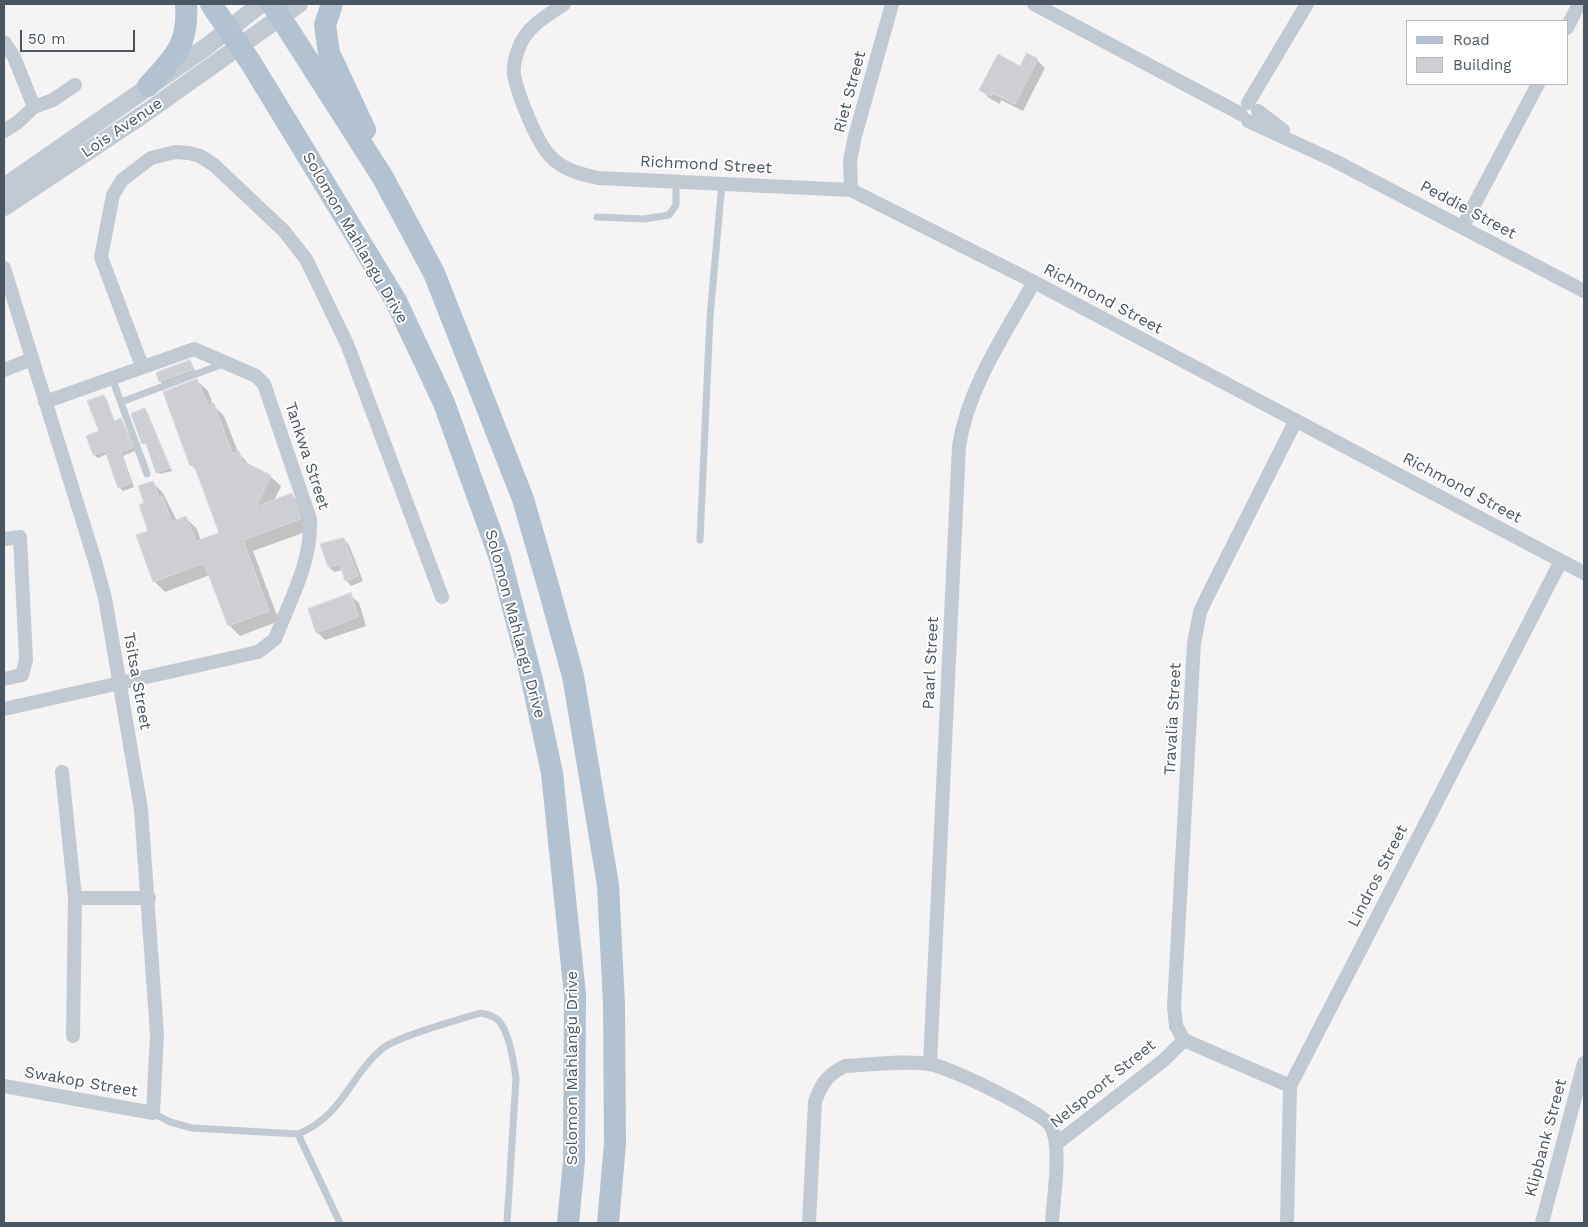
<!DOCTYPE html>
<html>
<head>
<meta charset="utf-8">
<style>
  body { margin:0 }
  #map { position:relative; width:1588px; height:1227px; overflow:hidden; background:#f5f3f3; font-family:"Work Sans",sans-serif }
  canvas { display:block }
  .frame { position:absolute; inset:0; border:5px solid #4a5661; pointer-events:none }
  .legend { position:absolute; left:1406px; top:20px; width:162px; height:65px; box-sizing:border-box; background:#fff; border:1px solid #b7bbc0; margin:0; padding:6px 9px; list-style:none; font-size:15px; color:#4a5661 }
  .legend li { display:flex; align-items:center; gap:10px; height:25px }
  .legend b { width:25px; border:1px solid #b7bbc0 }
  .scale { position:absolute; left:20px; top:30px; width:115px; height:22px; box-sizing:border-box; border:2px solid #4a5661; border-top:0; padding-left:6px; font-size:15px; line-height:18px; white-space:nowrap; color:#4a5661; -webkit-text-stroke:4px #fff; paint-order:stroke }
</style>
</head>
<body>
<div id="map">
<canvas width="1588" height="1227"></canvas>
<div class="frame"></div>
<ul class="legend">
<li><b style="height:6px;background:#b3c2d1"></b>Road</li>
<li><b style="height:14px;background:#cdcfd5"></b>Building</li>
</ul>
<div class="scale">50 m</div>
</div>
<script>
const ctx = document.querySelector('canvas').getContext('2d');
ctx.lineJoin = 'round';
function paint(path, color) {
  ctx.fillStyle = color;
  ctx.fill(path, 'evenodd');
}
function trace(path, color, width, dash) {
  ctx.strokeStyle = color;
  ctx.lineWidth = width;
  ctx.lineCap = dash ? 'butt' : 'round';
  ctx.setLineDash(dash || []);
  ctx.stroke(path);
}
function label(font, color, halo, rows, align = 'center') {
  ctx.font = font + ' "Work Sans",sans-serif';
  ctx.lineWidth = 4;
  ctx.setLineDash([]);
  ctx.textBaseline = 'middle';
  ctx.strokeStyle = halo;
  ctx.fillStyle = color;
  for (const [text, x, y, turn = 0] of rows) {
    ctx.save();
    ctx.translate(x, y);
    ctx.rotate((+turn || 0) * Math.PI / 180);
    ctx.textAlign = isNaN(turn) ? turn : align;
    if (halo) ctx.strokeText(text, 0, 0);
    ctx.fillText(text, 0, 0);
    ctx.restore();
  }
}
paint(new Path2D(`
  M1037 60 1045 68 1023 111 1001 100 1000 104 989 98 981 90Z
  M190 361 197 374 165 386 160 381Z
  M197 381 208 391 213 405 224 416 238 452 250 466 270 476 281 486 274 501 292 495 302 505 311 530 253 551 279 621 240 636 229 625 210 575 165 592 154 581 146 504 152 482 163 493 177 521 186 518 197 529 201 541 221 533 198 472 191 465Z
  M104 396 107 400 115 422 121 420 124 424 135 451 123 456 134 487 123 491 119 487 107 454 98 458 94 455 100 432Z
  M144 410 147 412 172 471 160 474 157 472 148 445 144 443Z
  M344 539 349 545 363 581 351 586 346 580 343 570 334 572 329 567Z
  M350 595 359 603 366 626 325 640 317 632Z`), '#0003');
const building = new Path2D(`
  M1027 53 1038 59 1015 104 993 93 991 96 979 90 998 54 1020 66Z
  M190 360 194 369 159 382 156 373Z
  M197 379 208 406 214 403 232 454 239 451 242 461 271 475 256 507 292 493 301 519 243 540 269 611 228 626 204 563 153 582 136 535 148 531 139 505 144 503 138 486 153 481 159 497 162 496 172 522 186 516 196 541 219 533 194 465 190 466 163 392Z
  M104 395 114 421 121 418 132 448 120 452 131 483 118 488 105 451 93 455 86 436 99 431 87 401Z
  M145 408 170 468 156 473 146 443 142 444 131 414Z
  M344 538 358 576 345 581 340 564 328 567 320 544Z
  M351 593 358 617 316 633 308 609Z`);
paint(building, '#cdcfd5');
trace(building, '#d7d9de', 1);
trace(new Path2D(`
  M597 217 644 219 669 215 676 205V181
  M112 378 147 474
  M121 402 223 364
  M700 540 710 317 722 183
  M153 1113 170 1122 192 1128 298 1134C344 1115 349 1076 383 1048 398 1036 458 1020 480 1013 487 1014 494 1016 499 1021 510 1034 514 1063 516 1079L507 1223
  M298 1134 340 1223`), '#c1cad2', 7);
trace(new Path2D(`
  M564 4C548 15 528 26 520 45 516 54 513 65 514 75 518 95 536 141 550 156 563 170 580 174 598 178L851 190 1034 282 1584 573
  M1034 4 1241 114
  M1567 28 1579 4
  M4 42 14 57 34 107
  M1248 103 1307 4
  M1258 111 1283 130
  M1248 121 1335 161 1584 291
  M4 131 18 122 34 107 53 100 75 85
  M851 190 850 161 855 136 892 4
  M1463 226 1538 84
  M4 268 95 561 105 598 141 809 157 1035 153 1113 4 1086
  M142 366 101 257 113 195 122 180 151 158 175 152 189 153 200 156 214 165 284 231 306 259 347 344 442 597
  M4 370 32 359
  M4 539 20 537 26 660 22 675 4 679
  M4 709 258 652 275 639C290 600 312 562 310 519L264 384 256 376 194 349 45 402
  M62 772 75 898
  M73 1036 75 898H149
  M1184 1040 1176 1026 1174 1007 1194 643 1200 612 1207 597 1296 420
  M930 1064 959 446C968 387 1005 334 1034 282
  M1056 1144 1164 1060 1184 1040 1290 1086
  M809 1223 815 1102C821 1084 828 1074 845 1066 869 1065 906 1060 929 1064 947 1066 1040 1111 1050 1125 1063 1145 1053 1199 1052 1223
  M1287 1223 1290 1086 1561 561
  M1542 1223 1584 1063`), '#c1cad2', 14);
trace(new Path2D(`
  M4 187 206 47 261 4
  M4 207 144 114 299 4`), '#c1cad2', 18);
trace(new Path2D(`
  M211 4 251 63 396 301 444 403 500 558 532 680 552 773 575 995 574 1161 568 1223
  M272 4 382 176 434 273 523 499 549 589 573 676 608 885 614 1005 615 1144 608 1223
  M332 4 325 25 329 53 365 130
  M148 86C174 58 189 45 186 4`), '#b3c2d1', 22);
label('16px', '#4a5661', '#fff', [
  ["Riet Street",850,92,-75],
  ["Lois Avenue",122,128,-34],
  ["Richmond Street",706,165,3],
  ["Peddie Street",1468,210,28],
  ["Solomon Mahlangu Drive",355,238,60],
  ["Richmond Street",1103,299,28],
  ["Tankwa Street",307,456,72],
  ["Richmond Street",1462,488,28],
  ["Solomon Mahlangu Drive",515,624,75],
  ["Paarl Street",931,663,-87],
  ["Tsitsa Street",137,681,80],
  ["Travalia Street",1173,719,-87],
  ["Lindros Street",1378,876,-63],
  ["Solomon Mahlangu Drive",572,1068,-90],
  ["Swakop Street",81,1082,10],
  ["Nelspoort Street",1103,1084,-39],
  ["Klipbank Street",1546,1138,-75]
]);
</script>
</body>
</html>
